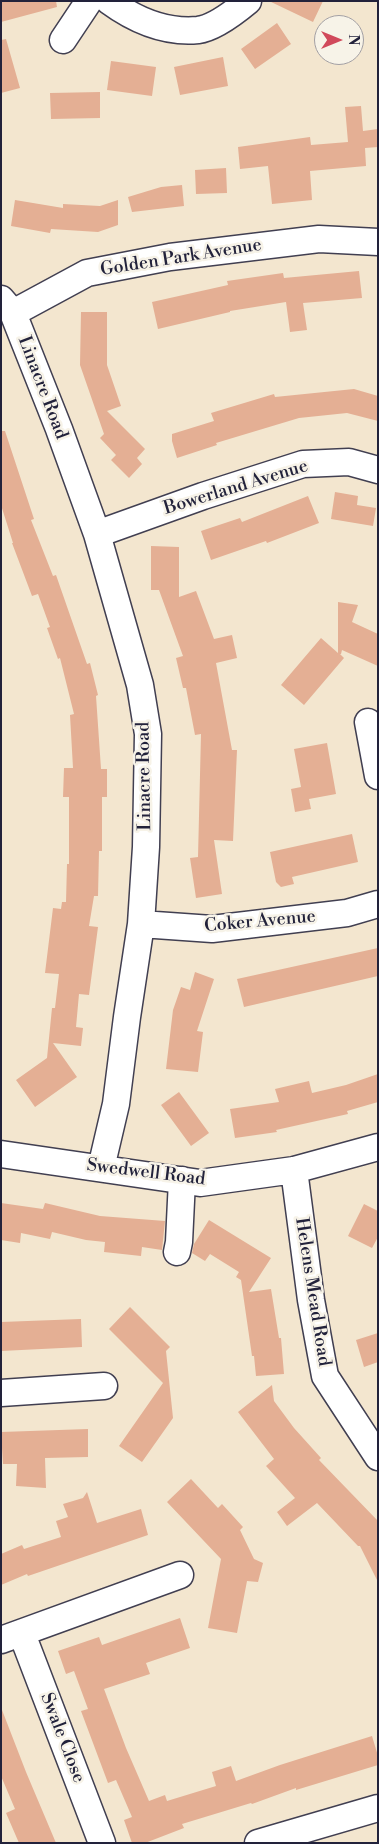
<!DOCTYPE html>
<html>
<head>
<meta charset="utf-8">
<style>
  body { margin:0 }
  #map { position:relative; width:379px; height:1844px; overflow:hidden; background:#f3e6cf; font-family:"Libre Bodoni",serif }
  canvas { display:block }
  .frame { position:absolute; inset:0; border:2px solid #22223b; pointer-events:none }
  .north { position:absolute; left:314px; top:15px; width:50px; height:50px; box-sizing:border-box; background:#f7f3e8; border:1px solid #a29fa3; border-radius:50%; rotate:90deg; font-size:14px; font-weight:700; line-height:20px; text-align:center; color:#22223b }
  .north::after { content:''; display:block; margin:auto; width:18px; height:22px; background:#d1495b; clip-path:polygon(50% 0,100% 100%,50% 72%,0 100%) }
</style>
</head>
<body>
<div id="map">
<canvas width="379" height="1844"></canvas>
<div class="frame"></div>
<div class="north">N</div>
</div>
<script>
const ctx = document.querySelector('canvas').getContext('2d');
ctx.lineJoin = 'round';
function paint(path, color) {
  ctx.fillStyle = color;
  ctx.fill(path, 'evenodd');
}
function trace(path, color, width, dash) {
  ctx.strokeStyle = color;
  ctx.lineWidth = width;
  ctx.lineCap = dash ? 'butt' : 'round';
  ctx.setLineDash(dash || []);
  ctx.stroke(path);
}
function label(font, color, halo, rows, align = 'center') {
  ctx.font = font + ' "Libre Bodoni",serif';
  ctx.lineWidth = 5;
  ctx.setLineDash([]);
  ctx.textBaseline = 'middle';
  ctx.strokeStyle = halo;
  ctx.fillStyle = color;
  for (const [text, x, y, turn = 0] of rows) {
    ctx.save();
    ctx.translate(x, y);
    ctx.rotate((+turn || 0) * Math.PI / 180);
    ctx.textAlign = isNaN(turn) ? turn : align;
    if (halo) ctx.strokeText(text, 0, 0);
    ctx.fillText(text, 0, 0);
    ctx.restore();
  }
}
paint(new Path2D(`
  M1 1H56L57 7 1 22Z
  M269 1H323L313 22Z
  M277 23 291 44 255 69 241 49Z
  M6 39 20 88 1 93V40Z
  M223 57 228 86 180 95 174 67Z
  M111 61 156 67 152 96 107 90Z
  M100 92V118L51 119 50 93Z
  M361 106 363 131 378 129V147L365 148 366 166 310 171 312 200 272 204 268 166 240 169 238 147 310 137 311 145 348 142 345 107Z
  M226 168 227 193 196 194 195 170Z
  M182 185 184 206 132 212 128 197 161 187Z
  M15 200 63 208V204L100 206 118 200V225L98 232 51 229 50 233 11 226Z
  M359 271 362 298 303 303 307 330 290 332 286 302 230 311V312L158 329 152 302 228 285 227 281 283 273 284 278Z
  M81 312H107V365L121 406 107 411 145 449 137 458 142 464 129 478 111 460 116 455 100 438 104 434 80 365Z
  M354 389 378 396V421L347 413 299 418 216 443 217 445 177 458 172 441V434L214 421 211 413 274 394 275 397Z
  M1 431H5L34 519 31 520 53 576 56 575 87 664 90 663 98 695 96 696 101 769H107V797H102V851H99L98 896H94L89 926 98 927 89 995 79 994 76 1027 83 1028 81 1046 53 1043 77 1077 35 1107 16 1080 47 1058 52 1008H55L59 974 45 973 53 908 61 909 62 902H66L67 864H69V797H63L64 768H73L70 715 74 714 60 658 58 659 47 628 50 627 38 594 32 596 12 543H13L1 505Z
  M335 492 358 496 357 505 376 508 373 526 331 519Z
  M308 496 319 523 267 543 266 541 211 560 201 531 240 518 242 522Z
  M151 546 179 547V597L196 591 214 639 232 635 237 658 216 663 232 750H237L233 841 214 840 222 894 196 898 190 858 198 857 201 734 195 735 186 688H183L176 658 183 656 159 590H151Z
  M338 602 358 605 352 622 378 634V666L342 650 341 654H340L344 658 304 705 281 685 321 638 338 653Z
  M327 743 336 794 309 799 311 809 295 812 291 789 301 787 294 749Z
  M352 834 358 862 292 877 294 884 281 887 276 882 270 852Z
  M378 948V976L244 1007 237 979Z
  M195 972 214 979 197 1031 203 1032 198 1072 166 1069 173 1010 181 987 190 990Z
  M378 1074V1102L347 1111 348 1114 276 1130 277 1132 235 1138 230 1109 279 1102 275 1089 309 1081 312 1093 346 1085Z
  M179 1092 209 1133 191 1146 161 1105Z
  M1 1203 43 1209 45 1203 100 1216 165 1221 162 1250 142 1247 141 1256 104 1252 105 1242 86 1240 52 1232 50 1239 21 1233 20 1243 1 1240Z
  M364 1204 378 1211V1237L372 1248 348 1236Z
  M209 1220 271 1258 249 1292 271 1289 279 1338H281L284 1374 256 1376 254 1356H252L241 1280 236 1277 239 1272 210 1254 205 1261 192 1253 194 1244Z
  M130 1307 170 1347 166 1351 173 1418 142 1462 119 1446 163 1383 109 1329Z
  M81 1319 82 1347 1 1351V1322Z
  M378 1333V1362L364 1367 356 1340Z
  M272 1385 274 1401 294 1428 321 1458 319 1460 378 1521V1582L360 1546H358L317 1503 287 1526 277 1512 295 1498 266 1466 274 1459 238 1412Z
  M88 1429V1457L45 1458 46 1488 16 1486 17 1464H3L1 1432Z
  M191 1479 218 1508 222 1504 243 1527 240 1530 254 1559 263 1563 258 1582 247 1581 237 1633 208 1628 221 1559 167 1502Z
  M87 1492 97 1523 141 1509 148 1535 28 1576 27 1574 1 1585V1554L22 1545 24 1549 61 1537 56 1521 68 1517 63 1504 83 1498Z
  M180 1618 190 1648 146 1663 150 1674 104 1689 126 1748 149 1801 165 1795 167 1801 216 1786 212 1772 231 1766 236 1781 280 1765 372 1736 378 1756V1765L296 1790V1788L252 1804 251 1803 182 1824 184 1828 145 1843H132L124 1820 132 1817 116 1780 108 1783 81 1711 88 1709 74 1671 66 1674 58 1651 99 1637 102 1645Z
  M1 1710H2L26 1772 56 1843H19L6 1813 15 1809 1 1776Z`), '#e4af94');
const minor = new Path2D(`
  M109 1C135 20 166 33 198 30 214 28 236 11 248 1
  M63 40 89 1
  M1 299 13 313 87 273 170 257 319 239 378 242
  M13 313 59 429 97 534 140 685 148 734 146 847 141 924 127 1017 116 1104 101 1168
  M97 534 203 496 303 464 349 462 378 470
  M368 722 378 776
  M141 924 212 929 347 913 378 904
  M1 1154 200 1183 294 1170 378 1147
  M294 1170 311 1300 325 1376 378 1457
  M177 1252 179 1242 182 1180
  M1 1393 104 1386
  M22 1634 102 1843
  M1 1640 180 1575
  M258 1843 378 1808`);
trace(minor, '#413f51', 29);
trace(minor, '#fff', 26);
label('18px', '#22223b', '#f7f3e8', [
  ["Golden Park Avenue",181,258,-9],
  ["Linacre Road",42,388,69],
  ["Bowerland Avenue",236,488,-17],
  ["Linacre Road",145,776,-91],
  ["Coker Avenue",260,922,-5],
  ["Swedwell Road",146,1173,7],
  ["Helens Mead Road",312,1292,81],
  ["Swale Close",62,1738,69]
]);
</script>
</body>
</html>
